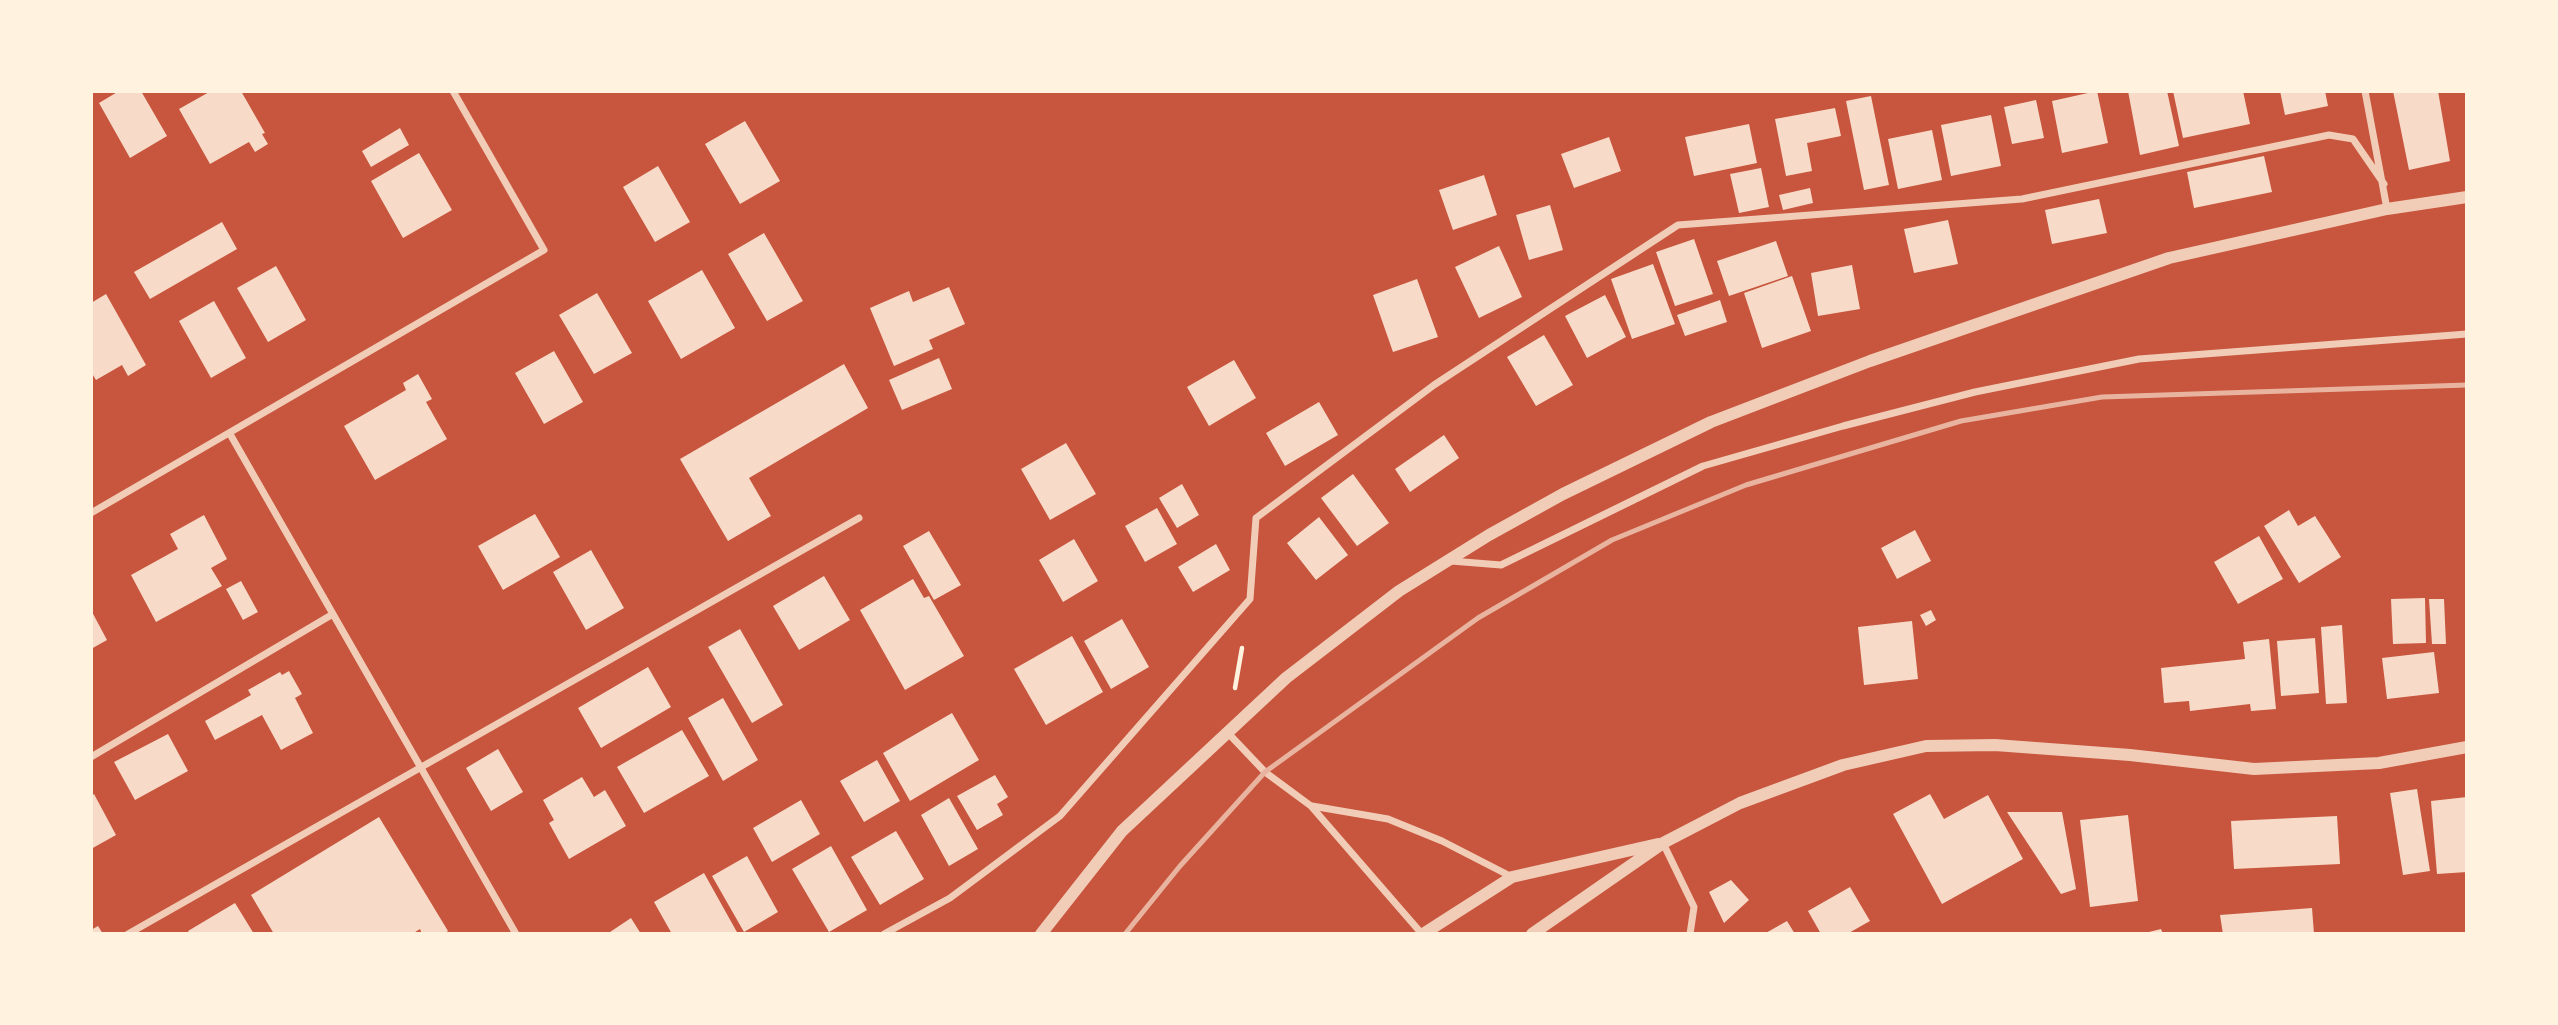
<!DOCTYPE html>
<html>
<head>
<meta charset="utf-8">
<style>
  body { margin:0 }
  #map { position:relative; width:2558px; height:1025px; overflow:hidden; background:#c8553d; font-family:Arial,sans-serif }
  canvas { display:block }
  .frame { position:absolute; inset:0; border:93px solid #fff3e0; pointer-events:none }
</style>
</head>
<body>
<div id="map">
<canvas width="2558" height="1025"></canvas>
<div class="frame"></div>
</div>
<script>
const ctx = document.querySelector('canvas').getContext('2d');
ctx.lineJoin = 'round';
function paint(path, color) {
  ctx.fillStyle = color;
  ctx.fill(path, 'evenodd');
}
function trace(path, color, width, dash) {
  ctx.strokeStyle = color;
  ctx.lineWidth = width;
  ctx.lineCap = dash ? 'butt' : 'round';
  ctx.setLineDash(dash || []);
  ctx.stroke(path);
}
paint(new Path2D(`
  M119 91H141L167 136 130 158 99 103Z
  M211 91H241L265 133 262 134 268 144 255 152 249 142 210 164 179 109Z
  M2097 91 2108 143 2062 153 2052 101Z
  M2128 91H2167L2179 146 2140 155Z
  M2173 91H2243L2250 124 2183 138Z
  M2280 91H2325L2328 106 2285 115Z
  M2393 91H2438L2450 161 2409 170Z
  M1871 96 1889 185 1864 190 1846 101Z
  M2036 100 2044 138 2012 144 2004 107Z
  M1835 108 1841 136 1807 143 1812 171 1786 176 1775 119Z
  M1991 115 2001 166 1951 176 1941 125Z
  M745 121 780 181 740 204 705 144Z
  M1749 124 1757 163 1694 176 1685 137Z
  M400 128 409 145 371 167 362 151Z
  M1932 130 1942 180 1898 189 1888 139Z
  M1609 137 1621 171 1574 188 1561 154Z
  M419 153 452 210 403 238 371 181Z
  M2264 156 2272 192 2194 208 2187 172Z
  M658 166 690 222 655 242 623 187Z
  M1761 168 1769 207 1739 213 1730 174Z
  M1484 175 1497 215 1453 230 1439 190Z
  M1810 188 1813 203 1783 210 1779 195Z
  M2099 199 2107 233 2052 244 2045 210Z
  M1550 205 1563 250 1529 260 1516 215Z
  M1948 220 1958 264 1914 273 1904 229Z
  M222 222 237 249 150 299 134 272Z
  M764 233 803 301 767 321 728 254Z
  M1694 239 1713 294 1675 306 1656 252Z
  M1776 241 1788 276 1729 296 1717 261Z
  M1499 246 1522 297 1479 318 1455 267Z
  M1653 264 1675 324 1632 339 1611 279Z
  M1852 265 1860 309 1818 316 1811 273Z
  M276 266 306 320 268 342 237 288Z
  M702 270 735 328 681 359 648 301Z
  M1792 276 1811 331 1762 348 1744 293Z
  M1417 279 1438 337 1393 352 1373 295Z
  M949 287 965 324 929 340 933 349 894 366 870 308 909 291 913 302Z
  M597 293 632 353 594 374 559 315Z
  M106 294 146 365 128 376 122 365 96 380 91 372V303Z
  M1605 295 1626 337 1587 358 1565 316Z
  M1720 300 1727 322 1685 336 1677 315Z
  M214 301 246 358 211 378 179 321Z
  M1544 335 1573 385 1536 406 1507 357Z
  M554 351 583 402 544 424 515 373Z
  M939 358 952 389 902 410 889 380Z
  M1234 360 1256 398 1209 426 1187 387Z
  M844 364 868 408 749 478 771 516 728 541 680 459Z
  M418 374 432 399 426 402 447 439 375 480 344 426 406 390 403 383Z
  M1319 402 1338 435 1285 466 1266 433Z
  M1444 435 1459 458 1410 492 1395 469Z
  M1066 443 1096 494 1050 520 1021 469Z
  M1353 474 1389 523 1357 546 1321 498Z
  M1182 484 1199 515 1177 528 1159 498Z
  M1157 508 1177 544 1145 562 1125 526Z
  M2289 510 2298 526 2315 516 2341 557 2299 583 2264 526Z
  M535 514 560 557 503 590 478 546Z
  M204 515 227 559 211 568 222 586 156 622 131 575 178 549 170 534Z
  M1319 517 1348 555 1316 580 1287 543Z
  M1915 530 1931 561 1897 579 1881 548Z
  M929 531 961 585 934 600 903 546Z
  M2259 536 2283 579 2238 604 2214 562Z
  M1074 539 1098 581 1063 602 1039 560Z
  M1216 544 1230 570 1193 592 1178 567Z
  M591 550 624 608 586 630 553 572Z
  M824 576 850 620 799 650 773 606Z
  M913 579 924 598 929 596 964 656 905 690 860 610Z
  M241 581 258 612 243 620 226 589Z
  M2425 598 2426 643 2393 644 2391 599Z
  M2429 599H2444L2446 644H2432Z
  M91 610 107 640 91 649Z
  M1931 610 1936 620 1926 626 1920 615Z
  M1122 619 1149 667 1111 689 1084 641Z
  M1912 621 1918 679 1864 685 1858 627Z
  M2342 625 2347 703 2326 704 2321 627Z
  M740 629 783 705 752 723 708 647Z
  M1072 636 1103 692 1046 725 1014 669Z
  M2315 638 2319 693 2281 696 2277 641Z
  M2269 639 2276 709 2251 711 2250 704 2190 711 2189 701 2164 703 2161 668 2245 659 2243 642Z
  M2434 652 2439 693 2387 699 2382 658Z
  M648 667 671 707 601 748 578 708Z
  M289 671 302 694 295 698 313 733 281 750 262 715 215 740 205 721 251 695 248 690 280 672 282 675Z
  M723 698 758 760 723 781 688 718Z
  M952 713 979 760 910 801 883 753Z
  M682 730 709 776 644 813 617 767Z
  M168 734 188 771 135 800 114 762Z
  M498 749 523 792 491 811 466 768Z
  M877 760 900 801 864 822 840 781Z
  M995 775 1008 797 997 804 1003 815 977 830 957 796Z
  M582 777 594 797 605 790 626 826 569 859 549 823 554 820 543 800Z
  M2417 789 2430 871 2403 875 2390 793Z
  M94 794 116 835 91 849V796Z
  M1930 794 1944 819 1988 795 2023 859 1942 904 1893 814Z
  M2467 797V872L2437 874 2431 801Z
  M949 798 978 849 949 866 921 815Z
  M801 800 820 834 772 862 753 828Z
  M2007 812H2062L2076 889 2061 894Z
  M2128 815 2138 901 2090 907 2080 820Z
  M2337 816 2340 864 2234 869 2231 821Z
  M379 817 448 931 444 934H422L420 929 412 934H274L251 895Z
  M896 831 924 879 880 905 851 857Z
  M831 846 867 910 829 932 792 869Z
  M747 856 778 912 744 932 712 876Z
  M704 873 738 934H672L654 902Z
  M1731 880 1749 900 1724 923 1709 892Z
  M1850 887 1870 921 1847 934H1821L1808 911Z
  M235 903 254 934H190L188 931Z
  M2312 908 2314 934H2223L2220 915Z
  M631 918 641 934H607Z
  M1787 921 1795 934H1764Z
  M98 926 103 934H91V930Z
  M2161 929 2163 934H2145V933Z`), '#f7dbc8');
trace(new Path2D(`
  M1235 688 1242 648`), '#fff3e0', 4.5);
trace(new Path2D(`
  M2365 91 2387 209
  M230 434 516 934
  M91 513 544 250 453 91
  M1451 561 1501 565 1703 466 1843 426 1975 392 2139 359 2467 334
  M1228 733 1265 772 1311 806 1422 934
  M91 757 333 614
  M1312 806 1388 819 1442 841 1512 877
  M1663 843 1694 907 1690 934
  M128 934 859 518
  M884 934 950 898 1060 816 1250 599 1256 518 1434 385 1678 225 2022 199 2329 135 2353 139 2384 184`), '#f1ccb7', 7);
trace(new Path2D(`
  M1041 934 1122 831 1286 678 1399 591 1489 535 1563 494 1711 422 1870 361 2169 258 2387 209 2467 197
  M1423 934 1512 877 1658 844
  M1532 934 1663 843 1740 803 1843 765 1926 746 1995 745 2130 755 2254 769 2379 763 2467 747`), '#f1ccb7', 12);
trace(new Path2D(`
  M1125 934 1180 866 1265 772 1478 618 1612 540 1746 485 1961 421 2102 397 2467 385`), '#e9b49f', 5);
</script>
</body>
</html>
